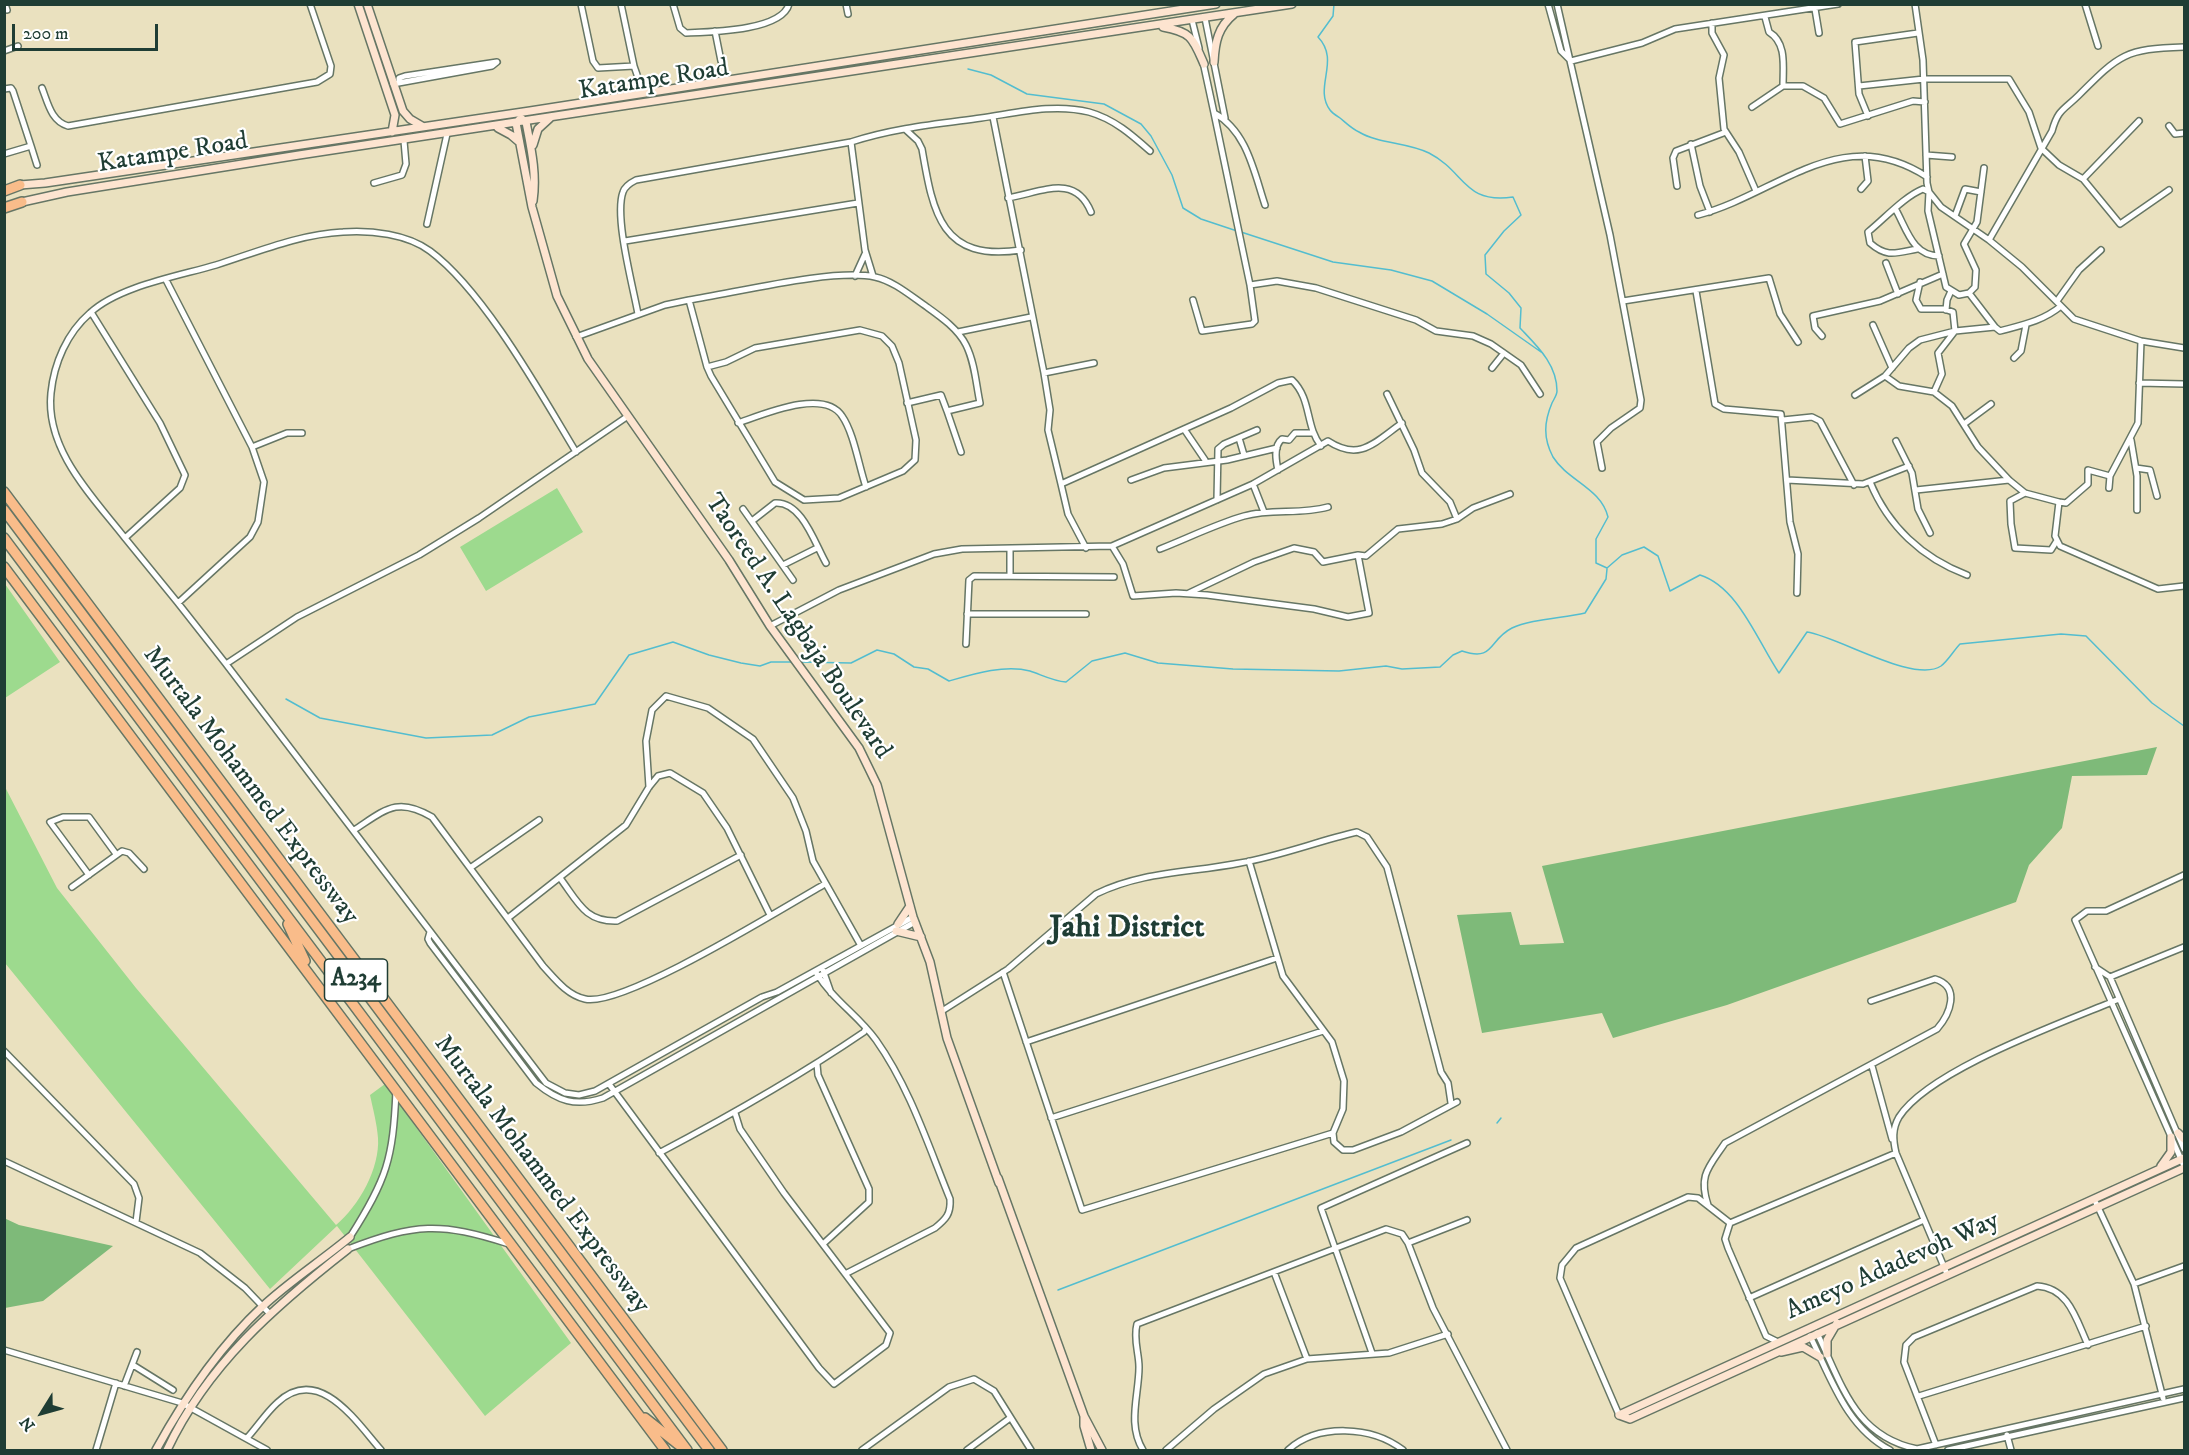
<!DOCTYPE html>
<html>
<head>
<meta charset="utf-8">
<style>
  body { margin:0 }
  #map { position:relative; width:2189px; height:1455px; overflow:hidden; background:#eae1bf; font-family:"IM FELL DW Pica",serif }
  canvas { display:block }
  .frame { position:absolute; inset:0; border:6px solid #1f3d34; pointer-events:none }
  .north { position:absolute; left:12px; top:1383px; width:60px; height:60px; -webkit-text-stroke:4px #fff; paint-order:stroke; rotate:233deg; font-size:16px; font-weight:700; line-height:24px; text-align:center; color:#1f3d34 }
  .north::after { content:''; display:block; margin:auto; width:21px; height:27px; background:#1f3d34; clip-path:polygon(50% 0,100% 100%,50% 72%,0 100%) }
  .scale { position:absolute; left:12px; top:24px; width:146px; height:27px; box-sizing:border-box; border:3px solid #1f3d34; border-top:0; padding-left:8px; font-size:18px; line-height:21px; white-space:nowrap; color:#1f3d34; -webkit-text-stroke:4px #fff; paint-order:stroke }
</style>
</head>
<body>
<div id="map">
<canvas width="2189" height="1455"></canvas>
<div class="frame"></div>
<div class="north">N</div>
<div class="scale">200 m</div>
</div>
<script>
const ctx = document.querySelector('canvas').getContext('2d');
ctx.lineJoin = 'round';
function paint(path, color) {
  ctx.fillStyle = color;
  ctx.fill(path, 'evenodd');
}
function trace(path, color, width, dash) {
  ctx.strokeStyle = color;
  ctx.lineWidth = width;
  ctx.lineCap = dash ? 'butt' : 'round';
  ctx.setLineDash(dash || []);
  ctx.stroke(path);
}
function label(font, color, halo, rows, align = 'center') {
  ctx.font = font + ' "IM FELL DW Pica",serif';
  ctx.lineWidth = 4.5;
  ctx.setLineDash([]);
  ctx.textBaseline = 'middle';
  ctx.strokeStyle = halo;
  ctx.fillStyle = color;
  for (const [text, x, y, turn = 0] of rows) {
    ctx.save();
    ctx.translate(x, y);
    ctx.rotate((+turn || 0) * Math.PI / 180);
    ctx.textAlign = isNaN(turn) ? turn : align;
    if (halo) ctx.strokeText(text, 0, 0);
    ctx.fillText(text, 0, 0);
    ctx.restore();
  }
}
paint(new Path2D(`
  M557 488 583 532 486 591 460 547Z
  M5 584 60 662 5 698H4Z
  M4 785 57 888 136 988 336 1225C359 1206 380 1168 378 1138 377 1124 373 1109 370 1095L385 1084 571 1343 485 1416 337 1226 270 1289 5 963Z`), '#9dda8e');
paint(new Path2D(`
  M2157 747 2147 775 2072 776 2062 828 2029 865 2016 902 1727 1005 1613 1038 1602 1013 1482 1033 1457 915 1511 912 1520 945 1564 943 1542 866Z
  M4 1218 19 1225 113 1246 43 1301 5 1308Z`), '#7eba79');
trace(new Path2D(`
  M1334 4 1333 16 1318 37C1341 61 1313 87 1330 110 1332 113 1337 116 1340 118 1346 123 1352 129 1359 132 1379 144 1407 142 1429 153 1466 172 1463 204 1513 197L1521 215 1504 231 1485 255 1486 274 1509 293 1521 308 1520 328C1537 346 1557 364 1557 391 1557 395 1554 399 1552 403 1544 422 1543 438 1553 457 1568 481 1601 488 1608 517L1596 539V563L1607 568 1622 555 1644 547 1658 556 1670 591 1700 575C1738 587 1757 640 1779 673L1807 632C1837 636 1914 684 1941 666 1948 661 1954 650 1960 644L2061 634 2086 636 2152 703 2184 726
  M968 69 991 75 1027 94 1104 104 1141 124 1151 136 1172 175 1183 208 1201 219 1237 231
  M1241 232 1333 262 1391 270 1432 281 1487 314 1541 352
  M800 662 851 663 877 650 894 654 914 667 928 669 949 681C973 674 1005 664 1030 671 1042 675 1053 681 1066 682L1092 661 1125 653 1158 663 1233 669 1339 671 1386 666 1402 669 1440 667 1453 655 1462 651C1495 662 1488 640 1512 628 1530 619 1564 618 1585 613L1606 579 1607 569
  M286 699 320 718 426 738 492 735 529 717 595 704 629 655 673 642 709 655 741 663 760 666 771 662H793
  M1497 1123 1501 1118
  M1058 1290 1451 1140`), '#53bdcf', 1.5);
const street = new Path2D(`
  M5 4 7 10
  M581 4 593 61 598 68 634 66
  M621 4 634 66 643 92
  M673 4 680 28 686 33C710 32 782 31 789 4
  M846 4 848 14
  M1548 4 1561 51 1571 61
  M1557 4 1610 235 1641 400 1640 408 1611 428 1597 442 1602 468
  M1915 4 1923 60 1927 183 1929 192 1941 207 1989 240 2022 267 2074 319 2141 341 2184 348
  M2085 4 2098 46
  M1815 9 1819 33
  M1765 17 1769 32C1787 43 1783 66 1783 86
  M1205 18 1225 118
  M1192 20 1199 48
  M1712 23V33L1724 55 1719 78 1724 129 1739 152 1756 191
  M715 31 721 61
  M4 51 18 46
  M1571 61 1642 43 1675 29 1838 4
  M1203 62 1214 113C1247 131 1254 172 1265 205
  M393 84 492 66 497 62 405 76 399 78V82
  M1859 86 1924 79H2009L2029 112 2041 148 2059 165 2083 179 2120 224 2169 190
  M42 88C48 103 51 121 68 126L317 82 330 74 331 66 310 4
  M4 89 11 88 13 91 31 146 4 154
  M1752 107 1783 86H1803L1824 98 1840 124 1913 101 1925 102
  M1214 113 1250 285 1277 281 1316 288 1416 320 1436 331 1473 336 1491 344 1521 365 1540 394
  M1868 116 1859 94 1855 42 1918 33
  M993 117 1044 373 1050 410 1048 430 1061 484
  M2169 126 2175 134 2184 133
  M906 130 918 141 922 149C933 213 941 262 1021 250
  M851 142 865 250 873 276
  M1691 144 1700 186 1710 212
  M31 146 37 165
  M1926 155 1952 157
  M2083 179 2139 121
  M374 183 402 175 406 164 404 141
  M1677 186 1673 158 1676 151 1726 132
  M1861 189 1868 181 1865 156
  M1008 198C1042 192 1075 173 1091 212
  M1896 210C1907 230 1913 256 1939 256
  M1698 215C1778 194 1841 121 1927 177
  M1955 216 1965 189 1981 192
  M427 224 447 134
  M1989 240 2052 131C2058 109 2064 110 2079 95 2120 54 2125 49 2184 47
  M625 241 858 203
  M1917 249C1896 253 1887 258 1870 243L1868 232C1884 219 1905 196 1923 189L1929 192 1928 211 1946 287 1959 295 1969 293 1995 327
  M1886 263 1898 294
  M855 276 865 254
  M1920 282 1916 300 1921 309H1944L1953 312 1955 331 1938 353 1942 374 1934 392
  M1696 291 1715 404 1724 409 1781 414 1790 522 1798 554 1797 593
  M1969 293 1975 287 1976 270 1964 244 1977 222 1984 168
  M689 300C735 293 833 268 875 277 894 281 912 297 927 307 941 317 958 329 966 345 975 363 976 384 980 403L947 411 961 452
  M1193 300 1202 331 1252 324 1255 321 1250 285
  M1623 301 1769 278 1780 314 1798 342
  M2057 301 2079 270 2101 250
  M1946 310 1947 300 1951 291
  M91 312 160 423 185 475 180 488 125 538C93 497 45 450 51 393 54 363 67 333 90 313 119 286 179 276 216 265 257 252 300 234 343 232 371 230 407 234 430 251 484 291 541 394 576 452
  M638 314C633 286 614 217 623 192 625 186 630 183 636 180L851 142C894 128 937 124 981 118 1016 113 1054 103 1089 112 1114 119 1132 135 1150 151
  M1873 325 1892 368
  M958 332 1031 317
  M1822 336 1815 328 1813 316 1880 301 1943 274
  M576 337 665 305 689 300 707 367 711 376 775 482 804 500 839 498 903 471 915 460 916 440 899 363 892 346 882 336 860 330 755 348 726 362 707 367
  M2014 358 2021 351 2026 325
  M1492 368 1504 353
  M1044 373 1094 363
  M1885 376 1899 386 1934 392 1952 406 1978 447 2009 480 2025 493 2059 502 2055 536 2060 546 2158 589 2184 586
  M2139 383 2184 384
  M1387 394 1414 450 1422 473 1450 502 1457 519
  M1855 395 1885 376 1909 348 1920 340 1955 331 1995 327 2000 331C2022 325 2043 321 2061 306
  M907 403 941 395 947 411
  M1783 420 1812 417 1820 421 1854 485
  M738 423C764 414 824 388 842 416 854 433 859 467 866 487
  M1964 424 1991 404
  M1184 429 1205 460
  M1239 438 1244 455
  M2131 440 2137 476V510
  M1896 441 1912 473 1918 509 1930 533
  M252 447 287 433H302
  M2136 468 2150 470 2157 496
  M1278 470C1276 461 1273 446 1282 439L1289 440 1295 433H1312
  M1131 480 1164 468 1227 460 1277 448
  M1787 480 1863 484 1909 466
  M1870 482C1888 526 1922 558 1967 575
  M1253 484 1264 512
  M2109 488 2110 476
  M1916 490 2009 480
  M2025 493 2010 501 2011 524 2015 548 2051 550 2056 542
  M1217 500 1218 449 1224 444 1257 430
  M2059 502 2066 503 2088 484V470L2110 476 2138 423 2141 341
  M743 509 793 580
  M752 521 775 503C802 501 815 544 826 563
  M125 538 178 603 250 537 258 522 264 482 252 447 166 280
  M1112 546 1123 564 1133 596 1176 593 1207 595 1314 609 1348 617 1369 613 1358 555 1366 556 1398 529 1442 524 1457 519 1473 508 1510 494
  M1086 548 1068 514 1061 484 1231 408 1278 383 1292 380C1312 399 1305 426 1321 446
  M1160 549C1188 538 1216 524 1244 516 1272 508 1300 515 1328 507
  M783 565 817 548
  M1010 575V549
  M1189 593 1254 562 1294 548 1314 552 1323 562 1358 555
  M178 603 226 664 297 617 419 555 479 518 628 416
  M967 614H1086
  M770 626 839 590 934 554 962 549 1112 546 1253 484 1328 441C1360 462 1375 442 1402 423
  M966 644 969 580 974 576 1114 577
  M226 664 546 1083 565 1093 579 1095 595 1091 762 997 777 992 913 917
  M649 787 646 741 652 710 666 696 708 708 753 739 793 798 806 831 813 861 860 944
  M354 830C385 810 397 796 432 817L543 966C555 979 567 995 585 999 623 1008 784 907 825 884
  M470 868 539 820
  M89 875 50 822 63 817H89L116 854
  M2184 875 2106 911H2087L2075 920 2184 1166
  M560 878C578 902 585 922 617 921L741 855
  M72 887 122 851 129 853 144 869
  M508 918 626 825 649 787 658 776 670 773 703 793 727 828 770 915
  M430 932 428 939 430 943 536 1083C558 1101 575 1107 603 1098L915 922
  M2095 967 2110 977 2184 1149
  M823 970 831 993
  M1003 972 1082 1210 1333 1133 1343 1109 1344 1081 1332 1042 1283 976 1249 861
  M817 974C833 1000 858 1015 876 1040 910 1088 928 1145 950 1199 951 1214 946 1219 935 1228L847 1273
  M2110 977 2184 947
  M942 1011 1008 969 1096 894C1143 871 1190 873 1240 863 1280 856 1318 841 1357 832L1367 837 1387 867 1441 1072 1448 1083 1451 1103
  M1026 1042 1277 958
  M4 1051 134 1184 139 1198 136 1222
  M817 1064 818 1075 869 1189V1202L823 1244
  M1872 1066 1892 1139
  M609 1084 819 1368 834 1384 886 1345 890 1333 784 1193 740 1129 735 1113
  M1051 1118 1323 1031
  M1333 1133 1334 1142 1343 1150H1353L1401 1132 1457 1102
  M659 1153C729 1116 798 1077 864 1032L866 1028
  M4 1161 200 1253 245 1288 269 1313
  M2096 1203 2134 1284 2163 1398
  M1708 1205C1698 1175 1709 1167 1725 1143L1937 1029C1950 1014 1961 987 1935 979L1871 1001
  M350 1237C387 1179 393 1159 396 1091
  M1408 1243 1467 1220
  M348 1249C416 1223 440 1222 509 1244
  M1274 1272 1307 1359
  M1947 1274 1896 1153C1893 1140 1892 1129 1899 1117 1930 1069 2065 1022 2119 999
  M2134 1284 2184 1266
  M1749 1298 1924 1220
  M1817 1333C1842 1384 1854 1436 1917 1449L2184 1389
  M1810 1336C1831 1378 1846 1427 1890 1450
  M1778 1342 1766 1336 1728 1248 1725 1239 1730 1223 1896 1153
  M4 1350 182 1403 267 1450
  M1372 1353 1321 1208 1467 1143
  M133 1365 173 1390
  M124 1386 137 1352
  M1919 1396 2146 1326
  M1619 1415 1560 1278 1562 1265 1576 1248 1688 1197 1698 1198 1730 1223
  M2007 1435 2011 1450
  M247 1438C257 1427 266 1413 277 1403 319 1363 357 1423 381 1450
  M1936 1445 1904 1362 1906 1345 1914 1337 2037 1286C2069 1288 2076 1319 2088 1345
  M96 1450 116 1383
  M862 1450 949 1387 974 1379 994 1391 1031 1450
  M967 1450 1010 1418
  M1143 1450C1127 1424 1139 1395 1139 1367 1139 1353 1133 1339 1137 1324L1386 1229 1402 1234 1408 1243 1433 1308 1507 1450
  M1166 1450 1214 1409 1264 1374 1307 1359 1389 1353 1448 1334
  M1288 1450C1318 1423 1372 1426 1403 1450
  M1948 1450 2184 1398`);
const secondary = new Path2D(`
  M358 4 395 115 392 132
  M367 4 403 111 410 119 422 126
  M1163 27C1192 32 1193 39 1204 64
  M1214 62C1215 42 1218 27 1234 14
  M522 119 526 122C531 148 537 174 533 201
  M519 120 516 123 532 207 557 296 588 359 729 560 770 626 859 748 877 785 913 917 930 962 947 1038 999 1183
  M498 128 511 135 518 141
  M533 145 538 129 550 118
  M20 185 45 183 530 111 1216 4
  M22 202 67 192 299 155 1292 4
  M898 924 910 906
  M896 931 921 937
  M2178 1133 2184 1139
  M2161 1166 2171 1152V1137
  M998 1178 1084 1416 1102 1450
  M1781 1352 1803 1347 1820 1357
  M1827 1354V1340L1837 1323
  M1619 1415 2184 1158
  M1619 1415 1630 1419 2184 1168
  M1084 1416V1426L1091 1450
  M156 1450C185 1397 218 1348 263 1306 290 1281 321 1261 350 1237
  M167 1450C207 1365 275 1306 348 1249`);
const highway = new Path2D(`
  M4 191 20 185
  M4 208 22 202
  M4 492 722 1450
  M4 510 709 1450
  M4 538 687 1450
  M4 567 665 1450
  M288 924 305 961
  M645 1418 679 1445`);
trace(street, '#667665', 8);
trace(secondary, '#667665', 10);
trace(highway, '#667665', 12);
trace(street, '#fff', 5);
trace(secondary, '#fde4d0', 7);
trace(highway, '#f9bc8a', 9);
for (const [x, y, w] of [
  [356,980,63]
]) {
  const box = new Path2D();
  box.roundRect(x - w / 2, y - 21, w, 42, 4.5);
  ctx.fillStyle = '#fff';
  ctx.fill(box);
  trace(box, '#1f3d34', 1.5);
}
label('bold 24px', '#1f3d34', null, [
  ["A234",356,980]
]);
label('26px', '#1f3d34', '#fff', [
  ["Katampe Road",654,81,-9],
  ["Katampe Road",173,154,-9],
  ["Taoreed A. Lagbaja Boulevard",797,627,56],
  ["Murtala Mohammed Expressway",250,786,53],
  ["Murtala Mohammed Expressway",541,1175,53],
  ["Ameyo Adadevoh Way",1893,1267,-24]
]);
label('bold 32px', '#1f3d34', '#fff', [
  ["Jahi District",1127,929]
]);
</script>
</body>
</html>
